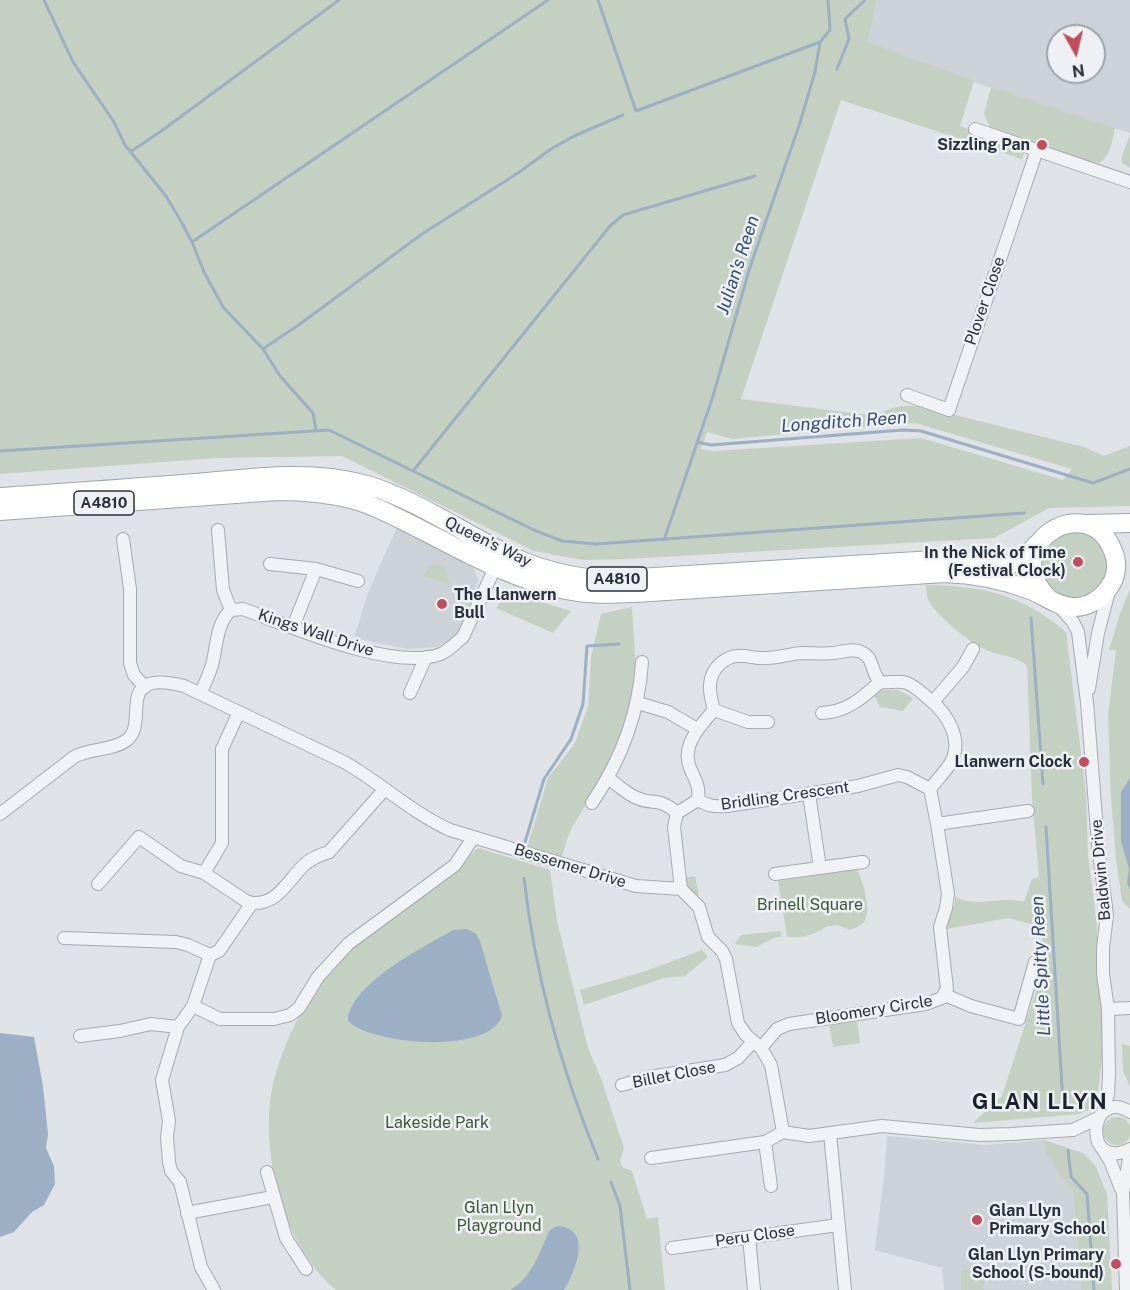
<!DOCTYPE html>
<html>
<head>
<meta charset="utf-8">
<style>
  body { margin:0 }
  #map { position:relative; width:1130px; height:1290px; overflow:hidden; background:#dfe2e7; font-family:"Public Sans",sans-serif }
  canvas { display:block }
  .north { position:absolute; left:1046px; top:24px; width:60px; height:60px; box-sizing:border-box; background:#eef0f4; border:2px solid #9fa3aa; border-radius:50%; rotate:172deg; font-size:16px; font-weight:700; line-height:24px; text-align:center; color:#29303c }
  .north::after { content:''; display:block; margin:auto; width:21px; height:27px; background:#c14e5d; clip-path:polygon(50% 0,100% 100%,50% 72%,0 100%) }
</style>
</head>
<body>
<div id="map">
<canvas width="1130" height="1290"></canvas>
<div class="north">N</div>
</div>
<script>
const ctx = document.querySelector('canvas').getContext('2d');
ctx.lineJoin = 'round';
function paint(path, color) {
  ctx.fillStyle = color;
  ctx.fill(path, 'evenodd');
}
function trace(path, color, width, dash) {
  ctx.strokeStyle = color;
  ctx.lineWidth = width;
  ctx.lineCap = dash ? 'butt' : 'round';
  ctx.setLineDash(dash || []);
  ctx.stroke(path);
}
function label(font, color, halo, rows, align = 'center') {
  ctx.font = font + ' "Public Sans",sans-serif';
  ctx.lineWidth = 5;
  ctx.setLineDash([]);
  ctx.textBaseline = 'middle';
  ctx.strokeStyle = halo;
  ctx.fillStyle = color;
  for (const [text, x, y, turn = 0] of rows) {
    ctx.save();
    ctx.translate(x, y);
    ctx.rotate((+turn || 0) * Math.PI / 180);
    ctx.textAlign = isNaN(turn) ? turn : align;
    if (halo) ctx.strokeText(text, 0, 0);
    ctx.fillText(text, 0, 0);
    ctx.restore();
  }
}
paint(new Path2D(`
  M877 0H1130V133L982 85 868 42ZM1058 36H1094V72H1058Z
  M397 527 465 561 473 567 478 579 473 603 458 635 437 647 408 649 354 638 368 593Z
  M887 1136 985 1145 1044 1140 1046 1155 1073 1191 1081 1290H944L942 1268 875 1250 885 1168Z`), '#cdd1d8');
paint(new Path2D(`
  M0 0H877L868 42 974 81 960 126 1025 151 1022 159 841 100 741 399 876 416C890 407 902 405 919 406L1084 447 1104 456 1130 446V506L1049 508 994 538 626 559 583 560 534 551 342 456 217 458 0 474ZM915 423 1072 469 1063 480 921 438 713 451 701 449 707 432 732 439Z
  M991 87 1115 128C1112 141 1111 156 1099 163L1092 162 990 127 984 114Z
  M1130 135V168L1122 163V156Z
  M1042 565a33 33 0 1 1 66 0a33 33 0 1 1-66 0Z
  M438 564 447 570 449 585 424 576 430 565Z
  M926 585C984 586 1021 594 1066 632L1086 794 1088 856 1097 925 1098 970 1104 1024 1102 1059 1096 1106 1080 1114 973 1123 1002 1096 1044 966 1041 927 1008 918 947 929 946 925 955 904V897C982 909 998 895 1024 902L1032 879 1039 877 1032 798 1027 666C1016 655 998 656 984 649 971 644 932 612 928 599 926 595 927 590 926 585Z
  M1130 589V909L1122 901 1116 859 1111 798 1108 716 1116 650H1109L1120 614Z
  M518 595 571 611 553 633 496 608 505 596Z
  M632 607 636 670 635 696 626 724 603 776 570 831 561 859 527 848 548 778 575 743 588 707 591 658 601 614Z
  M879 690H898L913 698 903 711 880 707 874 695Z
  M478 848 550 870 557 921 588 1048 602 1081 624 1148 620 1160 622 1167 632 1171 647 1219 658 1217 665 1290H336C285 1247 261 1160 271 1095 276 1061 299 1011 319 983 342 951 378 930 408 906 432 888 455 868 478 848Z
  M856 869C863 878 871 909 865 920 862 926 856 928 849 930 843 927 837 924 830 926 825 926 825 928 821 930 812 935 796 940 787 936L778 881Z
  M695 876 699 895 696 897 685 883 684 878Z
  M780 931 782 937H776L756 947 735 944 741 935Z
  M702 950 708 957 685 976 664 978 584 1005 580 990 646 971Z
  M857 1021 860 1043 833 1047 829 1025Z
  M1122 1044 1130 1046V1087L1123 1071Z
  M1103 1131a14 14 0 1 1 28 0a14 14 0 1 1-28 0Z
  M1044 1140 1083 1153 1095 1165 1107 1194 1112 1290H1081L1073 1191 1046 1155Z
  M961 1270H984V1290H961Z`), '#c4d0c1');
paint(new Path2D(`
  M1130 778V889L1127 884 1129 869 1121 841V792Z
  M467 929 476 934 480 941 502 1016C489 1055 372 1045 348 1021 349 984 424 947 453 930Z
  M0 1033 34 1037 43 1086 48 1134 46 1148 54 1166 55 1184 44 1205 32 1212 14 1232 0 1237Z
  M557 1226C594 1228 575 1272 564 1290H510C533 1277 539 1252 550 1230Z`), '#9dafc4');
trace(new Path2D(`
  M44 0 73 62 114 122 125 145 166 196 182 223 192 242 204 272 223 307 263 349 280 376 313 413 316 430
  M598 0 636 111 820 42
  M837 69 849 39 845 19 865 0
  M130 152 160 132 339 0
  M192 242 548 0
  M263 349 300 324 422 234 518 173 551 149 574 136 623 115
  M697 442 711 445 903 430 921 431 1093 483 1130 469
  M0 451 329 430 534 530 562 541 596 544 1024 513
  M413 471 610 226 623 215 755 176
  M664 540 713 396 750 267 799 126 815 72 820 42 830 30 828 0
  M1031 618 1043 784
  M1046 827 1063 1103
  M525 842 544 779 571 739 583 704 587 646 619 644
  M524 878C535 975 561 1069 598 1159
  M1068 1150 1071 1177 1087 1194 1094 1290
  M611 1182 620 1206 630 1290`), '#9dafc4', 3);
const street = new Path2D(`
  M975 129 1130 182
  M907 395 949 410 1037 150
  M218 530 223 590 231 610
  M123 539 130 589V663L134 675 145 687
  M270 564 316 569 358 581
  M1058 605 1073 622 1078 632 1087 702 1098 845 1107 915 1103 948V974L1108 1009 1109 1074 1108 1094 1103 1112
  M293 627 316 569
  M1089 689 1098 633 1109 591
  M201 692C205 683 209 675 212 665 217 647 216 623 231 610L243 609C290 626 393 672 441 654 449 650 456 643 463 637L498 561
  M410 693 426 657
  M933 702 963 667 973 649
  M638 703 668 712 697 729
  M714 710 748 722H768
  M822 713C847 712 862 698 880 682
  M609 779C618 785 627 794 637 798 655 806 657 796 677 813L674 827 681 889
  M930 789 907 777 898 775 858 786 727 806C715 807 708 806 698 800 700 786 695 780 690 768 681 745 700 726 714 710 709 692 706 676 721 663 726 659 731 656 738 656 745 655 753 658 761 658 774 659 788 654 802 653 812 653 823 654 834 653 843 652 853 648 861 652 874 657 871 673 880 682 889 683 899 680 907 683 915 686 923 694 929 699 948 714 964 741 950 764 944 773 936 781 930 789L937 824
  M809 794 820 868
  M592 803C621 760 639 714 642 662
  M677 813 698 800
  M0 814 74 757C90 748 112 751 127 740 150 722 112 668 184 686L344 762C381 783 411 812 450 830L636 886 681 889 699 907 708 937 722 951 726 959 738 1023 746 1035 761 1048 771 1065 783 1132 809 1136 882 1126 979 1135 1011 1134 1073 1130 1098 1118
  M204 873 222 843V749L239 712
  M775 874 863 862
  M98 884 139 837 181 866 204 873 246 901 252 903
  M64 938 176 942 188 945 210 955
  M945 995 971 1006 1019 1019 1035 962
  M193 1006 220 1019H274L290 1015 299 1008 318 977 348 944 455 865 473 838
  M1108 1009 1130 1008
  M80 1036 120 1031 151 1024 178 1027
  M761 1048 777 1029 789 1024 926 1004 942 998 947 989 940 927 946 908 948 894 937 824 1028 811
  M622 1085 650 1077 725 1065 738 1058 753 1042
  M1130 1112C1088 1086 1082 1173 1130 1149
  M830 1133 845 1290
  M765 1142 771 1186
  M1102 1148 1110 1161 1122 1191
  M651 1158 765 1142 783 1132
  M267 1172 286 1238 306 1269
  M187 1213 273 1197
  M749 1237 754 1290
  M672 1248 838 1225
  M214 1290 201 1267 180 1182 171 1171 169 1162 167 1137 169 1121 162 1080 178 1027 193 1006 210 955 219 951 252 903C278 905 288 880 304 865 311 858 320 855 329 852L384 790
  M1126 1290 1123 1192 1130 1154`);
const primary = new Path2D(`
  M0 497C65 493 130 488 195 483 251 478 311 469 367 485 414 499 457 529 501 551 533 568 569 577 605 580L951 559C970 561 995 568 1014 563 1024 560 1030 552 1036 545
  M0 511 277 491C304 491 329 493 355 500 377 506 397 518 418 528 465 552 513 580 566 590 589 595 611 594 635 593L944 573C974 574 1001 579 1030 590 1044 595 1056 606 1072 607 1087 608 1102 599 1110 586 1117 576 1118 562 1113 551 1089 488 994 545 1049 599
  M1087 524 1130 523`);
trace(street, '#a5a9b0', 14);
trace(primary, '#9fa6b1', 20);
trace(street, '#f1f2f5', 12);
trace(primary, '#fff', 18);
for (const [x, y, r, color] of [
  [1042,145,6,"#c14e5d"],
  [1078,562,6,"#c14e5d"],
  [442,604,6,"#c14e5d"],
  [1084,762,6,"#c14e5d"],
  [977,1220,6,"#c14e5d"],
  [1116,1264,6,"#c14e5d"]
]) {
  const dot = new Path2D();
  dot.arc(x, y, r, 0, 2 * Math.PI);
  ctx.fillStyle = color;
  ctx.fill(dot);
  trace(dot, '#eef0f4', 2);
}
for (const [x, y, w] of [
  [104,503,60],
  [617,579,60]
]) {
  const box = new Path2D();
  box.roundRect(x - w / 2, y - 12, w, 24, 4.5);
  ctx.fillStyle = '#eef0f4';
  ctx.fill(box);
  trace(box, '#29303c', 1.5);
}
label('bold 15px', '#29303c', null, [
  ["A4810",104,503],
  ["A4810",617,579]
]);
label('bold 16px', '#29303c', '#eef0f4', [
  ["Sizzling Pan",1030,145],
  ["In the Nick of Time",1066,553],
  ["(Festival Clock)",1066,571],
  ["The Llanwern",454,595,"left"],
  ["Bull",454,613,"left"],
  ["Llanwern Clock",1072,762],
  ["Glan Llyn",989,1211,"left"],
  ["Primary School",989,1229,"left"],
  ["Glan Llyn Primary",1104,1255],
  ["School (S-bound)",1104,1273]
], 'right');
label('16px', '#29303c', '#eef0f4', [
  ["Plover Close",985,301,-71],
  ["Queen's Way",488,542,26],
  ["Kings Wall Drive",316,633,18],
  ["Bridling Crescent",785,796,-8],
  ["Bessemer Drive",570,866,17],
  ["Baldwin Drive",1101,870,-95],
  ["Bloomery Circle",874,1010,-9],
  ["Billet Close",674,1075,-11],
  ["Peru Close",755,1236,-8]
]);
label('16px', '#3d5638', '#eef0f4', [
  ["Brinell Square",810,905],
  ["Lakeside Park",437,1123],
  ["Glan Llyn",499,1208],
  ["Playground",499,1226]
]);
label('italic 18px', '#374e6c', '#eef0f4', [
  ["Julian's Reen",738,265,-72],
  ["Longditch Reen",844,422,-4],
  ["Little Spitty Reen",1041,966,-93]
]);
ctx.letterSpacing = '1.5px';
label('bold 22px', '#1b212d', '#eef0f4', [
  ["GLAN LLYN",1040,1102]
]);
ctx.letterSpacing = '0px';
</script>
</body>
</html>
